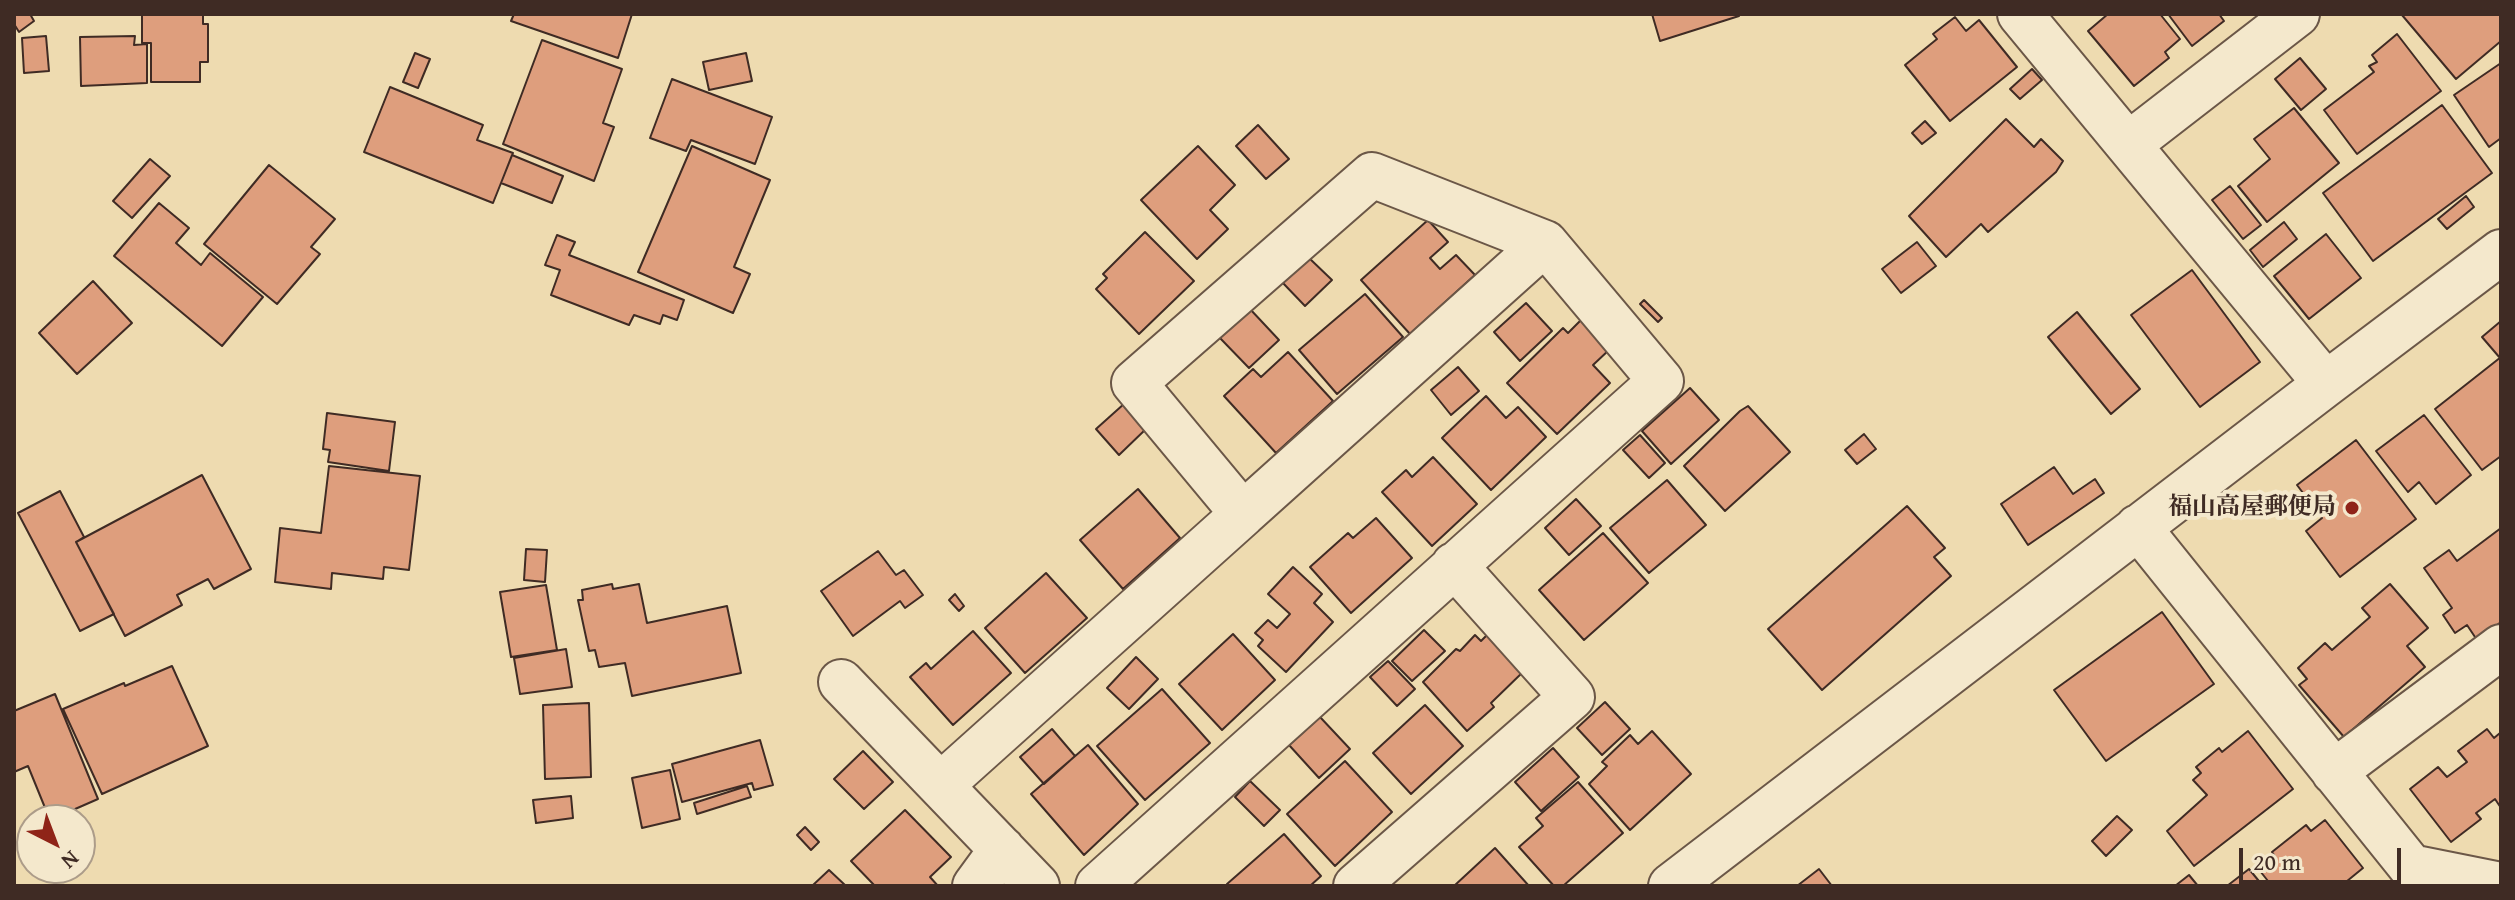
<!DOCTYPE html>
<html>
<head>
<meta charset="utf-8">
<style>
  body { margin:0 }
  #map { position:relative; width:2515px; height:900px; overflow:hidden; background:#eedbb0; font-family:"Gentium Book Plus",serif }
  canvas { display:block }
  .frame { position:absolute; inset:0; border:16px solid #3f2b24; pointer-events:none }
  .north { position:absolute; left:16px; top:804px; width:80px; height:80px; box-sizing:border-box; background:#f4e8cc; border:2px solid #ac9c89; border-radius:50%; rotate:138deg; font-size:22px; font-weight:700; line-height:32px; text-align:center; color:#3f2b24 }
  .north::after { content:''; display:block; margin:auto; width:28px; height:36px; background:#8f2418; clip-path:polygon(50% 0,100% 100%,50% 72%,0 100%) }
  .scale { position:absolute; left:2239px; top:848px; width:162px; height:36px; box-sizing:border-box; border:4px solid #3f2b24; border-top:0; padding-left:10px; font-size:24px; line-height:28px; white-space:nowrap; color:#3f2b24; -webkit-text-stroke:6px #f4e8cc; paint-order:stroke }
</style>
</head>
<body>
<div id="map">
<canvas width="2515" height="900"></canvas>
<div class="frame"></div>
<div class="north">N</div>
<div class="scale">20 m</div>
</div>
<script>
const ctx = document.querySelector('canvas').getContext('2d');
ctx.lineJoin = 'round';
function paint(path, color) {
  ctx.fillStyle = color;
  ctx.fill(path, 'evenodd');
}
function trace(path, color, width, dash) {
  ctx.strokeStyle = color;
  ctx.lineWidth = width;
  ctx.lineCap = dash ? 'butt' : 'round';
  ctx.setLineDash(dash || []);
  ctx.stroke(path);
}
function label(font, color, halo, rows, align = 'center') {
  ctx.font = font + ' "Gentium Book Plus","Noto Serif JP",serif';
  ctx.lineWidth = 8;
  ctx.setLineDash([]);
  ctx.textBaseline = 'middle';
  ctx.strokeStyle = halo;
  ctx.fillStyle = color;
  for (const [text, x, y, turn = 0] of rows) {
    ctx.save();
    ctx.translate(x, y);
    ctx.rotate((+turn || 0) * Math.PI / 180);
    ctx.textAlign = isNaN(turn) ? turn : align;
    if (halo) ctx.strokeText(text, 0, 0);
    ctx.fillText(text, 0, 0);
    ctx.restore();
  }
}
const building = new Path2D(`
  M30 14 34 21 19 32 14 24V15Z
  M142 14H203V24H208V62H200V82H151V43H142Z
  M514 14H632L618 58 511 21Z
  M1652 14H1738L1739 16 1660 41Z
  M2108 14H2160L2180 39 2165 52 2169 58 2134 86 2088 31Z
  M2168 14H2219L2224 21 2192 46Z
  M2501 14V41L2456 79 2402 15Z
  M1955 17 1966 31 1979 20 2017 67 1950 121 1905 65 1937 39 1933 34Z
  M2397 34 2441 91 2357 154 2324 110 2374 72 2369 66 2377 62 2372 55Z
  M46 36 49 71 24 73 22 38Z
  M135 36 134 45 147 44V83L81 86 80 37Z
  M542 40 622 69 603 123 614 127 594 181 503 144Z
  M415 53 430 59 418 88 403 82Z
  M746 53 752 81 709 90 703 62Z
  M2300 58 2326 89 2301 110 2275 79Z
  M2501 63V138L2489 147 2454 95Z
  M2032 69 2042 80 2020 99 2010 89Z
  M672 79 772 117 755 164 691 140 686 151 650 138Z
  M390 87 483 125 477 140 513 153 493 203 364 152Z
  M2442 105 2492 173 2373 261 2323 193Z
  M2294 108 2339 163 2267 222 2238 186 2270 159 2254 139Z
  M2006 119 2034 147 2041 139 2063 161 2056 172 1988 232 1981 224 1946 257 1909 216Z
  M1925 121 1936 133 1922 144 1912 133Z
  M1258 125 1289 159 1266 179 1236 146Z
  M692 146 770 180 734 267 750 274 733 313 638 272Z
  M1198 146 1235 185 1210 210 1228 229 1197 259 1141 200Z
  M512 155 563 176 552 203 501 183Z
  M150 159 170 176 132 218 113 201Z
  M269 165 335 219 311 247 320 254 277 304 204 244Z
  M2230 186 2261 225 2243 239 2212 200Z
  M2466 196 2474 207 2447 229 2438 219Z
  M159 203 189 228 176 243 201 265 210 253 263 297 222 346 114 256Z
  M1428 220 1448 242 1430 258 1440 269 1456 255 1475 275 1410 334 1361 280Z
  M2284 222 2297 239 2263 267 2250 250Z
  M1145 232 1194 281 1139 334 1096 289 1107 278 1103 274Z
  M2326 234 2361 278 2309 319 2274 276Z
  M557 235 575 242 569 255 684 300 677 320 663 315 660 324 634 315 629 325 551 295 560 270 545 265Z
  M1917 242 1936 266 1901 293 1882 269Z
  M1308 257 1332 280 1305 306 1281 281Z
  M2192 270 2260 362 2200 407 2131 315Z
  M93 281 132 323 77 374 39 333Z
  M1365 294 1403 337 1337 394 1299 350Z
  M1644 300 1662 318 1658 322 1640 304Z
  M1526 303 1552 331 1520 361 1494 332Z
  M1250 309 1279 340 1249 368 1219 337Z
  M2077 312 2140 389 2111 414 2048 337Z
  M1581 320 1610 349 1593 365 1610 383 1557 434 1507 383 1563 328 1568 333Z
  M2501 321V357L2500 358 2482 337Z
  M1288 352 1333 401 1276 453 1224 396 1253 369 1261 377Z
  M2501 357V456L2482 470 2435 409Z
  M1458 367 1479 391 1451 415 1431 390Z
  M1690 388 1719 420 1671 464 1642 431Z
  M1486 396 1506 418 1518 407 1546 437 1491 490 1442 438Z
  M1125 403 1147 428 1119 455 1096 429Z
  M1748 406 1790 452 1725 511 1684 466 1740 411Z
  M327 413 395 422 389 471 328 462 330 450 323 449Z
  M2424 415 2471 475 2436 504 2419 482 2408 492 2376 451Z
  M1864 434 1876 449 1857 464 1845 450Z
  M1640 435 1665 463 1649 478 1623 450Z
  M2356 440 2416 519 2340 577 2306 531 2322 518 2297 485Z
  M1433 457 1477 504 1432 546 1382 492 1406 470 1412 477Z
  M329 466 420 476 409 570 384 567 383 579 332 573 331 589 275 582 280 528 321 533Z
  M2054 467 2073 494 2095 479 2104 493 2028 545 2001 504Z
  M202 475 251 569 214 589 208 579 177 595 182 605 125 636 76 542Z
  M1667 480 1706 525 1649 573 1610 528Z
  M1138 489 1180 538 1123 589 1080 540Z
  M60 491 84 537 76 542 114 614 80 631 18 513Z
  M1576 499 1601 526 1569 555 1545 528Z
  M1907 506 1945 548 1934 557 1951 576 1822 690 1768 629Z
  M1376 518 1412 558 1351 613 1310 567 1348 533 1353 538Z
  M2501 528V622L2477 640 2467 625 2455 633 2443 615 2452 608 2424 568 2449 550 2457 561Z
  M1603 533 1648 583 1584 640 1539 590Z
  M526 549 547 550 545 582 524 580Z
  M878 551 896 575 904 570 923 595 905 608 900 601 853 636 821 591Z
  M1293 567 1322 594 1314 603 1333 622 1286 672 1258 646 1263 640 1255 633 1268 620 1277 628 1290 614 1268 594Z
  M1046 573 1087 618 1025 673 985 628Z
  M612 584 613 589 639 584 647 623 727 606 741 673 632 696 625 663 599 667 595 650 589 651 578 600H583L582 590Z
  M2390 584 2428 628 2407 646 2425 667 2344 737 2299 685 2307 679 2298 668 2325 643 2332 650 2370 617 2362 608Z
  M546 585 557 650 511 657 500 592Z
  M955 594 964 606 959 611 949 600Z
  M2162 612 2214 684 2106 761 2054 690Z
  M1424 630 1445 651 1412 681 1392 661Z
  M973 631 1011 673 953 725 910 677 926 663 931 669Z
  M1490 632 1525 670 1491 703 1494 707 1467 731 1423 682 1456 649 1460 651 1475 635 1481 641Z
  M1233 634 1275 680 1222 730 1179 684Z
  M566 649 572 687 520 694 514 658Z
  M1136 657 1158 679 1129 709 1107 688Z
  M1388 661 1415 689 1397 706 1370 677Z
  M172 666 208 746 102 794 63 709 124 683 125 686Z
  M1162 689 1210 743 1145 800 1097 746Z
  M55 694 98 799 50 820 28 766 14 772V711Z
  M1605 702 1630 729 1602 755 1577 728Z
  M589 703 591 777 545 779 543 705Z
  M1425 705 1463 746 1411 794 1373 753Z
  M1320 717 1350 749 1319 778 1289 745Z
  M1052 729 1075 756 1044 784 1020 757Z
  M2487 729 2494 738 2500 733 2501 735V808L2495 799 2476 813 2481 819 2451 842 2410 789 2438 767 2447 777 2467 762 2458 751Z
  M1652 731 1691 774 1630 830 1589 784 1607 766 1602 762 1630 735 1638 744Z
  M2248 731 2293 789 2194 866 2167 831 2207 795 2193 780 2201 773 2196 767 2219 748 2222 752Z
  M760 740 773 785 754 790 752 783 682 802 672 764Z
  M1088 745 1138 804 1084 855 1031 794Z
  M1553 748 1579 777 1541 811 1515 782Z
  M863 751 893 782 864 809 834 779Z
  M1345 761 1392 812 1335 866 1287 814Z
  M670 770 680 819 642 828 632 778Z
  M1250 781 1280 810 1264 826 1235 797Z
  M1578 782 1623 833 1563 886H1554L1519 847 1543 826 1536 818Z
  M747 786 751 797 697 814 694 803Z
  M571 796 573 818 536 823 533 800Z
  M905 810 951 857 930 877 938 886H875L851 861Z
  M2117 816 2132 830 2106 856 2092 841Z
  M2325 820 2363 868 2341 886H2272L2260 871 2276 858 2272 852 2306 825 2311 831Z
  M805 827 819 842 811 850 797 835Z
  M1284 834 1321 876 1310 886H1228L1227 884Z
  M1495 848 1529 886H1454Z
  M1819 869 1832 886H1797Z
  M2249 869 2263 886H2227Z
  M829 870 846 886H812Z
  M2189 875 2198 886H2175Z`);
paint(building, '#de9e7d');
trace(building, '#3f2b24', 2);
const minor = new Path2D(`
  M2020 14 2326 384
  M2129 144 2297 14
  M1243 514 1545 243
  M2138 527 2411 867 2501 885
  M841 682 1037 886
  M2334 772 2501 647
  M942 784 1243 514 1134 383 1372 175 1545 243 1661 381 1098 886
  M975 886 1002 849
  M1356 886 1572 697 1454 565
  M1671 886 2326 384 2501 252`);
trace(minor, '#6b5747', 48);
trace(minor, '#f4e8cc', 44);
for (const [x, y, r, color] of [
  [2352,508,8,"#8f2418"]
]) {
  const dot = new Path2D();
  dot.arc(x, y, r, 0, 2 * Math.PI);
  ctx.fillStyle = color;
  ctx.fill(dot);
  trace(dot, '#f4e8cc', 3);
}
label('bold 24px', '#3f2b24', '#f4e8cc', [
  ["福山高屋郵便局",2336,508]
], 'right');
</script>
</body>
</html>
